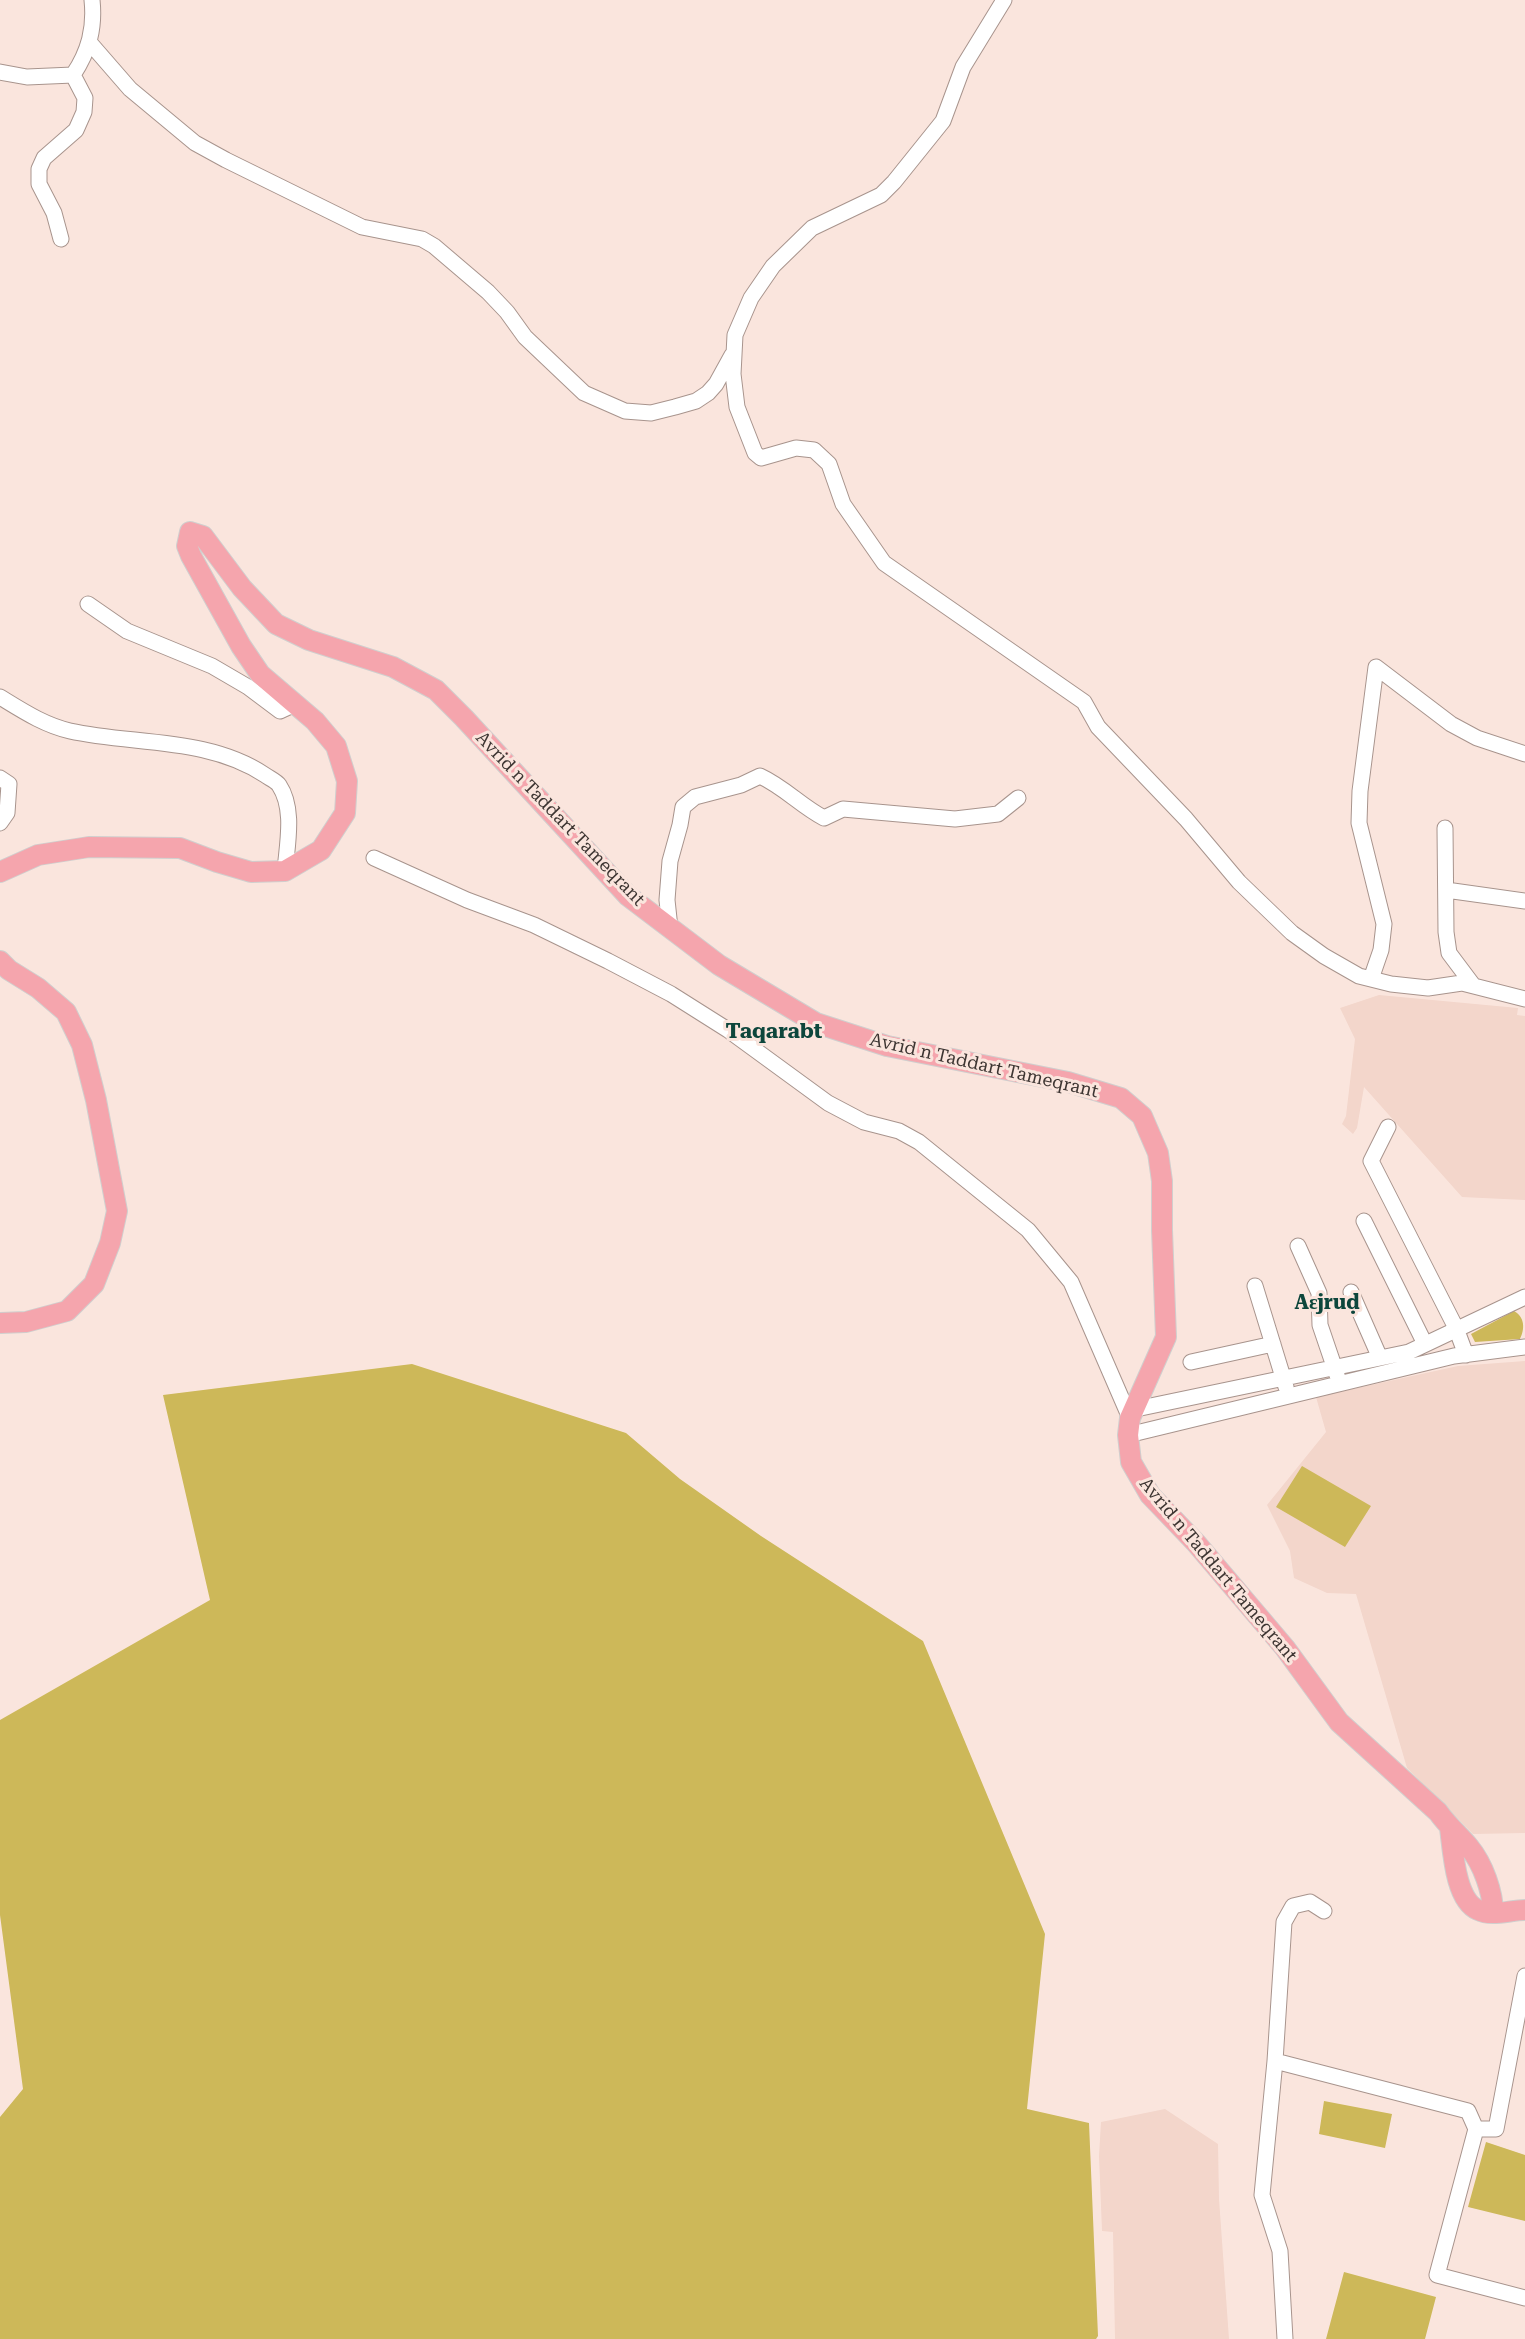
<!DOCTYPE html>
<html>
<head>
<meta charset="utf-8">
<style>
  body { margin:0 }
  canvas { display:block; background:#fae5dd }
</style>
</head>
<body>
<canvas width="1525" height="2339"></canvas>
<script>
const ctx = document.querySelector('canvas').getContext('2d');
ctx.lineJoin = 'round';
function paint(path, color) {
  ctx.fillStyle = color;
  ctx.fill(path, 'evenodd');
}
function trace(path, color, width, dash) {
  ctx.strokeStyle = color;
  ctx.lineWidth = width;
  ctx.lineCap = dash ? 'butt' : 'round';
  ctx.setLineDash(dash || []);
  ctx.stroke(path);
}
function label(font, color, halo, rows, align = 'center') {
  ctx.font = font + ' "Roboto Serif",serif';
  ctx.lineWidth = 6;
  ctx.setLineDash([]);
  ctx.textBaseline = 'middle';
  ctx.strokeStyle = halo;
  ctx.fillStyle = color;
  for (const [text, x, y, turn = 0] of rows) {
    ctx.save();
    ctx.translate(x, y);
    ctx.rotate((+turn || 0) * Math.PI / 180);
    ctx.textAlign = isNaN(turn) ? turn : align;
    if (halo) ctx.strokeText(text, 0, 0);
    ctx.fillText(text, 0, 0);
    ctx.restore();
  }
}
paint(new Path2D(`
  M1379 995 1518 1008 1517 1015 1525 1016V1200L1462 1197 1364 1087 1357 1128 1353 1134 1342 1124 1346 1116 1355 1039 1340 1008Z
  M1525 1361V1833L1473 1834 1407 1768 1356 1594 1327 1593 1294 1578 1290 1551 1267 1505 1326 1432 1316 1397 1458 1366Z
  M1165 2109 1218 2144 1219 2199 1229 2339H1115L1113 2232 1102 2231 1099 2156 1101 2122Z`), '#f3d6cb');
paint(new Path2D(`
  M1514 1311C1525 1317 1525 1329 1520 1339L1475 1342 1471 1334Z
  M412 1364 626 1433 680 1479 761 1536 923 1641 1045 1934 1027 2109 1089 2123 1098 2336 1096 2339H0V2117L23 2089 0 1915V1720L210 1600 163 1395Z
  M1302 1466 1371 1506 1345 1547 1276 1507Z
  M1324 2101 1392 2114 1385 2148 1319 2134Z
  M1486 2142 1525 2155V2221L1468 2207Z
  M1344 2272 1436 2297 1425 2339H1326Z`), '#cdb859');
const minor = new Path2D(`
  M1004 0 963 67 943 121 894 182 881 195 812 228 773 266 751 298 735 335 733 374 737 407 755 453 761 458 796 448 814 450 829 464 843 504 884 563 1084 702 1098 727 1186 819 1239 882 1292 933 1324 956 1359 976 1391 984 1428 988 1462 983 1525 999
  M90 43 130 89 195 143 226 160 362 227 422 239 434 246 488 292 507 312 525 337 584 393 625 411 651 413 675 407 696 401 708 393 716 384 732 355
  M0 72 27 77 73 75C89 51 95 28 92 0
  M61 239 54 213 39 184V169L44 158 76 130 84 112 85 98 73 75
  M88 604 127 631 212 666 248 687 280 711 295 704
  M0 697C23 711 44 725 70 731 134 745 208 737 265 775 269 778 276 781 279 785 295 809 287 844 285 871
  M0 778 9 784 7 813 0 823
  M1445 828 1446 932 1449 953 1473 985
  M374 858 467 900 534 925 608 961 671 994 728 1030 828 1103 864 1122 899 1131 919 1142 1028 1230 1071 1282 1130 1418
  M1446 890 1525 901
  M670 928 667 900 670 861 680 825 683 807 695 797 741 785 760 776C784 787 801 806 824 818L843 809 955 819 998 814 1018 798
  M1371 979 1381 950 1384 924 1359 823 1360 791 1376 667 1451 724 1477 738 1525 754
  M1388 1127 1371 1161 1456 1328 1466 1355
  M1364 1221 1425 1344
  M1298 1246 1319 1293 1320 1325 1337 1375
  M1255 1286 1286 1387
  M1351 1292 1380 1358
  M1191 1362 1273 1344
  M1136 1409 1409 1352 1525 1297
  M1128 1435 1454 1356 1525 1347
  M1275 2061 1468 2111 1476 2129 1437 2275 1525 2298
  M1476 2129H1496L1525 1976
  M1285 2339 1280 2251 1262 2195 1275 2061 1284 1922 1293 1906 1310 1902 1324 1911`);
const major = new Path2D(`
  M0 872 38 855 89 847 180 848 217 862 251 872 285 871 321 850 345 813 347 781 336 746 315 721 260 674 241 646 191 556 187 546 190 532 203 536 242 588 276 624 309 640 393 667 436 690 464 718 628 896 719 965 816 1023 887 1046 1068 1082 1121 1098 1142 1116 1158 1153 1162 1181V1230L1166 1337 1130 1418 1128 1435 1131 1462 1150 1495 1196 1543 1285 1648 1339 1722 1438 1812C1447 1825 1459 1835 1469 1847 1483 1864 1493 1892 1493 1913
  M0 961 9 970 38 988 66 1012 82 1045 96 1100 117 1211 110 1243 94 1284 67 1311 26 1322 0 1323
  M1450 1828C1453 1850 1455 1900 1478 1910 1492 1917 1510 1910 1525 1910`);
trace(minor, '#a8948d', 17);
trace(major, '#d0cfce', 22);
trace(minor, '#fff', 15);
trace(major, '#f5a5ad', 20);
label('18px', '#3d3532', '#fae5dd', [
  ["Avrid n Taddart Tameqrant",560,819,46],
  ["Avrid n Taddart Tameqrant",984,1066,13],
  ["Avrid n Taddart Tameqrant",1218,1570,50]
]);
label('bold 20px', '#0d463c', '#fae5dd', [
  ["Aɛjruḍ",1327,1303]
]);
label('bold 21px', '#0d463c', '#fae5dd', [
  ["Taqarabt",774,1032]
]);
</script>
</body>
</html>
